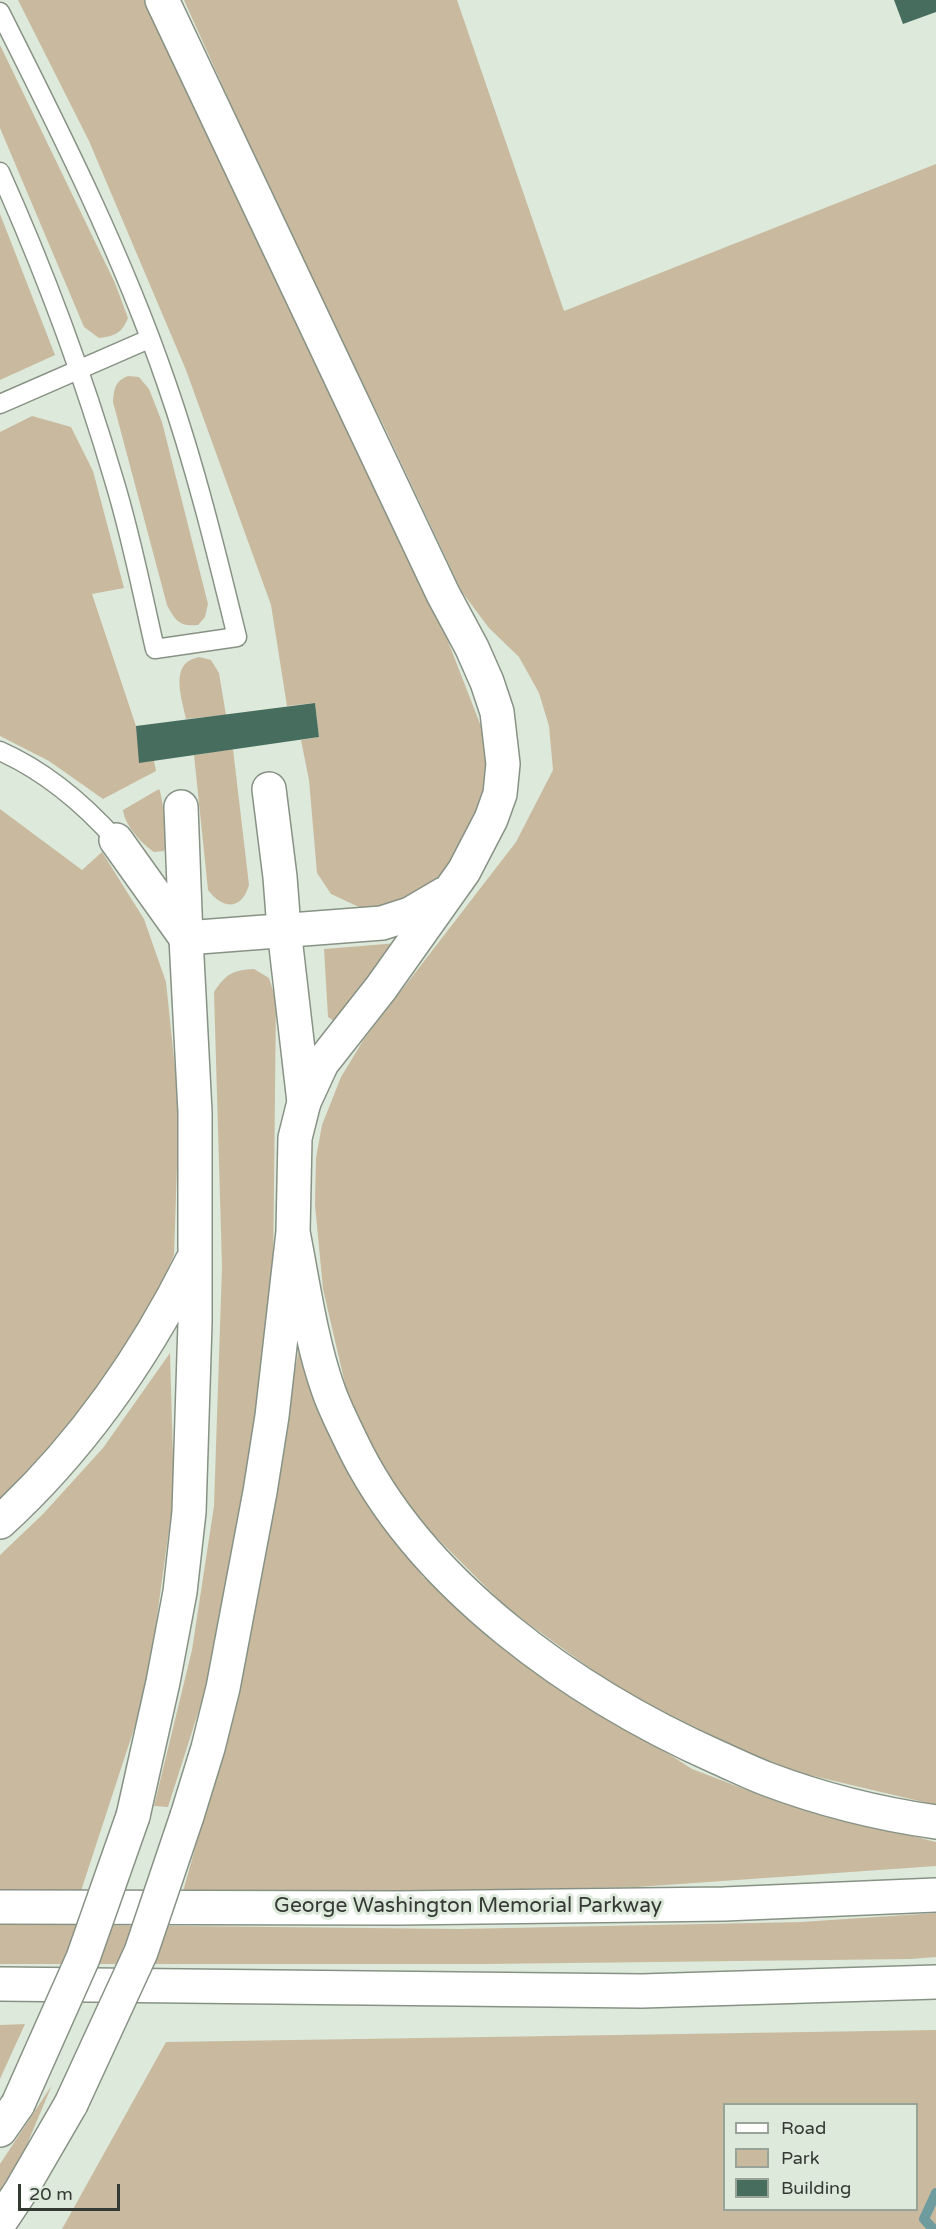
<!DOCTYPE html>
<html>
<head>
<meta charset="utf-8">
<style>
  body { margin:0 }
  #map { position:relative; width:936px; height:2229px; overflow:hidden; background:#dde9db; font-family:"Varela Round",sans-serif }
  canvas { display:block }
  .legend { position:absolute; left:723px; top:2103px; width:195px; height:108px; box-sizing:border-box; background:#dde9db; border:2px solid #99a398; margin:0; padding:8px 10px; list-style:none; font-size:18px; color:#343934 }
  .legend li { display:flex; align-items:center; gap:12px; height:30px }
  .legend b { width:30px; border:2px solid #99a398 }
  .scale { position:absolute; left:18px; top:2184px; width:102px; height:27px; box-sizing:border-box; border:3px solid #343934; border-top:0; padding-left:8px; font-size:18px; line-height:21px; white-space:nowrap; color:#343934; -webkit-text-stroke:4px #dde9db; paint-order:stroke }
</style>
</head>
<body>
<div id="map">
<canvas width="936" height="2229"></canvas>
<ul class="legend">
<li><b style="height:8px;background:#fff"></b>Road</li>
<li><b style="height:16px;background:#c9ba9f"></b>Park</li>
<li><b style="height:16px;background:#476d5f"></b>Building</li>
</ul>
<div class="scale">20 m</div>
</div>
<script>
const ctx = document.querySelector('canvas').getContext('2d');
ctx.lineJoin = 'round';
function paint(path, color) {
  ctx.fillStyle = color;
  ctx.fill(path, 'evenodd');
}
function trace(path, color, width, dash) {
  ctx.strokeStyle = color;
  ctx.lineWidth = width;
  ctx.lineCap = dash ? 'butt' : 'round';
  ctx.setLineDash(dash || []);
  ctx.stroke(path);
}
function label(font, color, halo, rows, align = 'center') {
  ctx.font = font + ' "Varela Round",sans-serif';
  ctx.lineWidth = 6;
  ctx.setLineDash([]);
  ctx.textBaseline = 'middle';
  ctx.strokeStyle = halo;
  ctx.fillStyle = color;
  for (const [text, x, y, turn = 0] of rows) {
    ctx.save();
    ctx.translate(x, y);
    ctx.rotate((+turn || 0) * Math.PI / 180);
    ctx.textAlign = isNaN(turn) ? turn : align;
    if (halo) ctx.strokeText(text, 0, 0);
    ctx.fillText(text, 0, 0);
    ctx.restore();
  }
}
paint(new Path2D(`
  M18 0H145L173 52 428 590 486 739 485 807 461 855 424 893 391 908H361L331 894 317 873 309 780 301 740 319 737 315 703 287 706 271 605 186 370 89 141Z
  M184 0H457L564 311 936 164V1805L775 1767 623 1692 508 1609 414 1515 352 1414 323 1289 315 1205 316 1158 322 1125 341 1077 364 1039 516 842 553 770 549 726 539 693 519 657 489 628 462 592 383 424 303 265Z
  M0 45 115 283 128 318C122 333 115 336 99 338L84 327 0 128Z
  M0 214 55 355 0 380Z
  M128 376 139 377 149 389 162 422 208 604 205 617 198 625C180 627 175 621 167 605L113 402C114 389 115 381 128 376Z
  M32 416 71 427 93 471 124 588 92 594 136 726 154 761 156 771 103 799 49 761 0 736V432Z
  M199 657 211 660 219 673 226 715 186 719C183 704 173 675 186 663 189 660 195 658 199 657Z
  M233 749 249 885C242 910 223 910 208 890L194 755Z
  M159 789C162 793 167 835 167 842 167 845 165 847 164 851L154 852C142 844 125 826 123 810Z
  M0 809 82 870 102 852 144 919 166 982 179 1106 174 1255 139 1335 59 1436 0 1500Z
  M398 943 335 1022 328 1017 324 949Z
  M254 969 269 978 276 1000 273 1277 254 1447 207 1685 168 1807 154 1806 192 1650 214 1506 222 1266 214 992C226 974 232 970 254 969Z
  M300 1343 343 1462 422 1576 502 1642 601 1710 692 1769 781 1803 936 1842V1866L637 1887 182 1895 224 1745Z
  M170 1353 174 1493 147 1689 81 1891 0 1890V1555L43 1514 103 1448Z
  M936 1913V1957L911 1959 485 1964H0V1924L459 1929 801 1922Z
  M25 2024 0 2079V2025Z
  M936 2030V2229H62L166 2042ZM724 2104H916V2210H724Z
  M52 2085 20 2161 0 2191V2164Z`), '#c9ba9f');
trace(new Path2D(`
  M933 2229 924 2219 936 2193`), '#6e9b9d', 10);
paint(new Path2D(`
  M894 0H936V12L903 24Z
  M315 703 319 737 139 763 136 726Z`), '#476d5f');
const lane = new Path2D(`
  M0 12C61 133 122 254 166 382 195 465 216 551 237 637L155 649C142 592 131 535 114 480 83 375 45 272 0 172
  M0 404 149 339
  M0 751C45 771 83 803 116 840`);
const street = new Path2D(`
  M162 0 443 594 472 648 487 682 497 712 503 764 500 794 491 819 464 871 381 988 322 1063 304 1102
  M269 789 280 877 284 929
  M181 807 186 938
  M116 840 186 938
  M186 938 382 923 410 914 444 894`);
const highway = new Path2D(`
  M293 1232C303 1283 311 1341 328 1389 334 1407 343 1424 351 1441 419 1585 577 1695 719 1758 735 1765 751 1773 767 1779 820 1799 880 1814 936 1822
  M0 1522C81 1448 143 1359 192 1261
  M133 1816 163 1682 180 1592 189 1512 195 1323V1112L186 938
  M187 1816 208 1748 223 1688 260 1492 272 1416 293 1232 295 1138 304 1102 284 929
  M0 1907 399 1908 724 1904 936 1895
  M0 1984 642 1991 936 1982
  M0 2130 18 2104
  M0 2222 20 2192 71 2104`);
trace(lane, '#879285', 21);
trace(street, '#879285', 36);
trace(highway, '#879285', 36);
trace(lane, '#fff', 18);
trace(street, '#fff', 33);
trace(highway, '#fff', 33);
const highwayBridge = new Path2D(`
  M18 2104 83 1958 133 1816
  M71 2104 141 1952 187 1816`);
trace(highwayBridge, '#879285', 36, []);
trace(highwayBridge, '#fff', 33);
label('21px', '#343934', '#dde9db', [
  ["George Washington Memorial Parkway",468,1906]
]);
</script>
</body>
</html>
